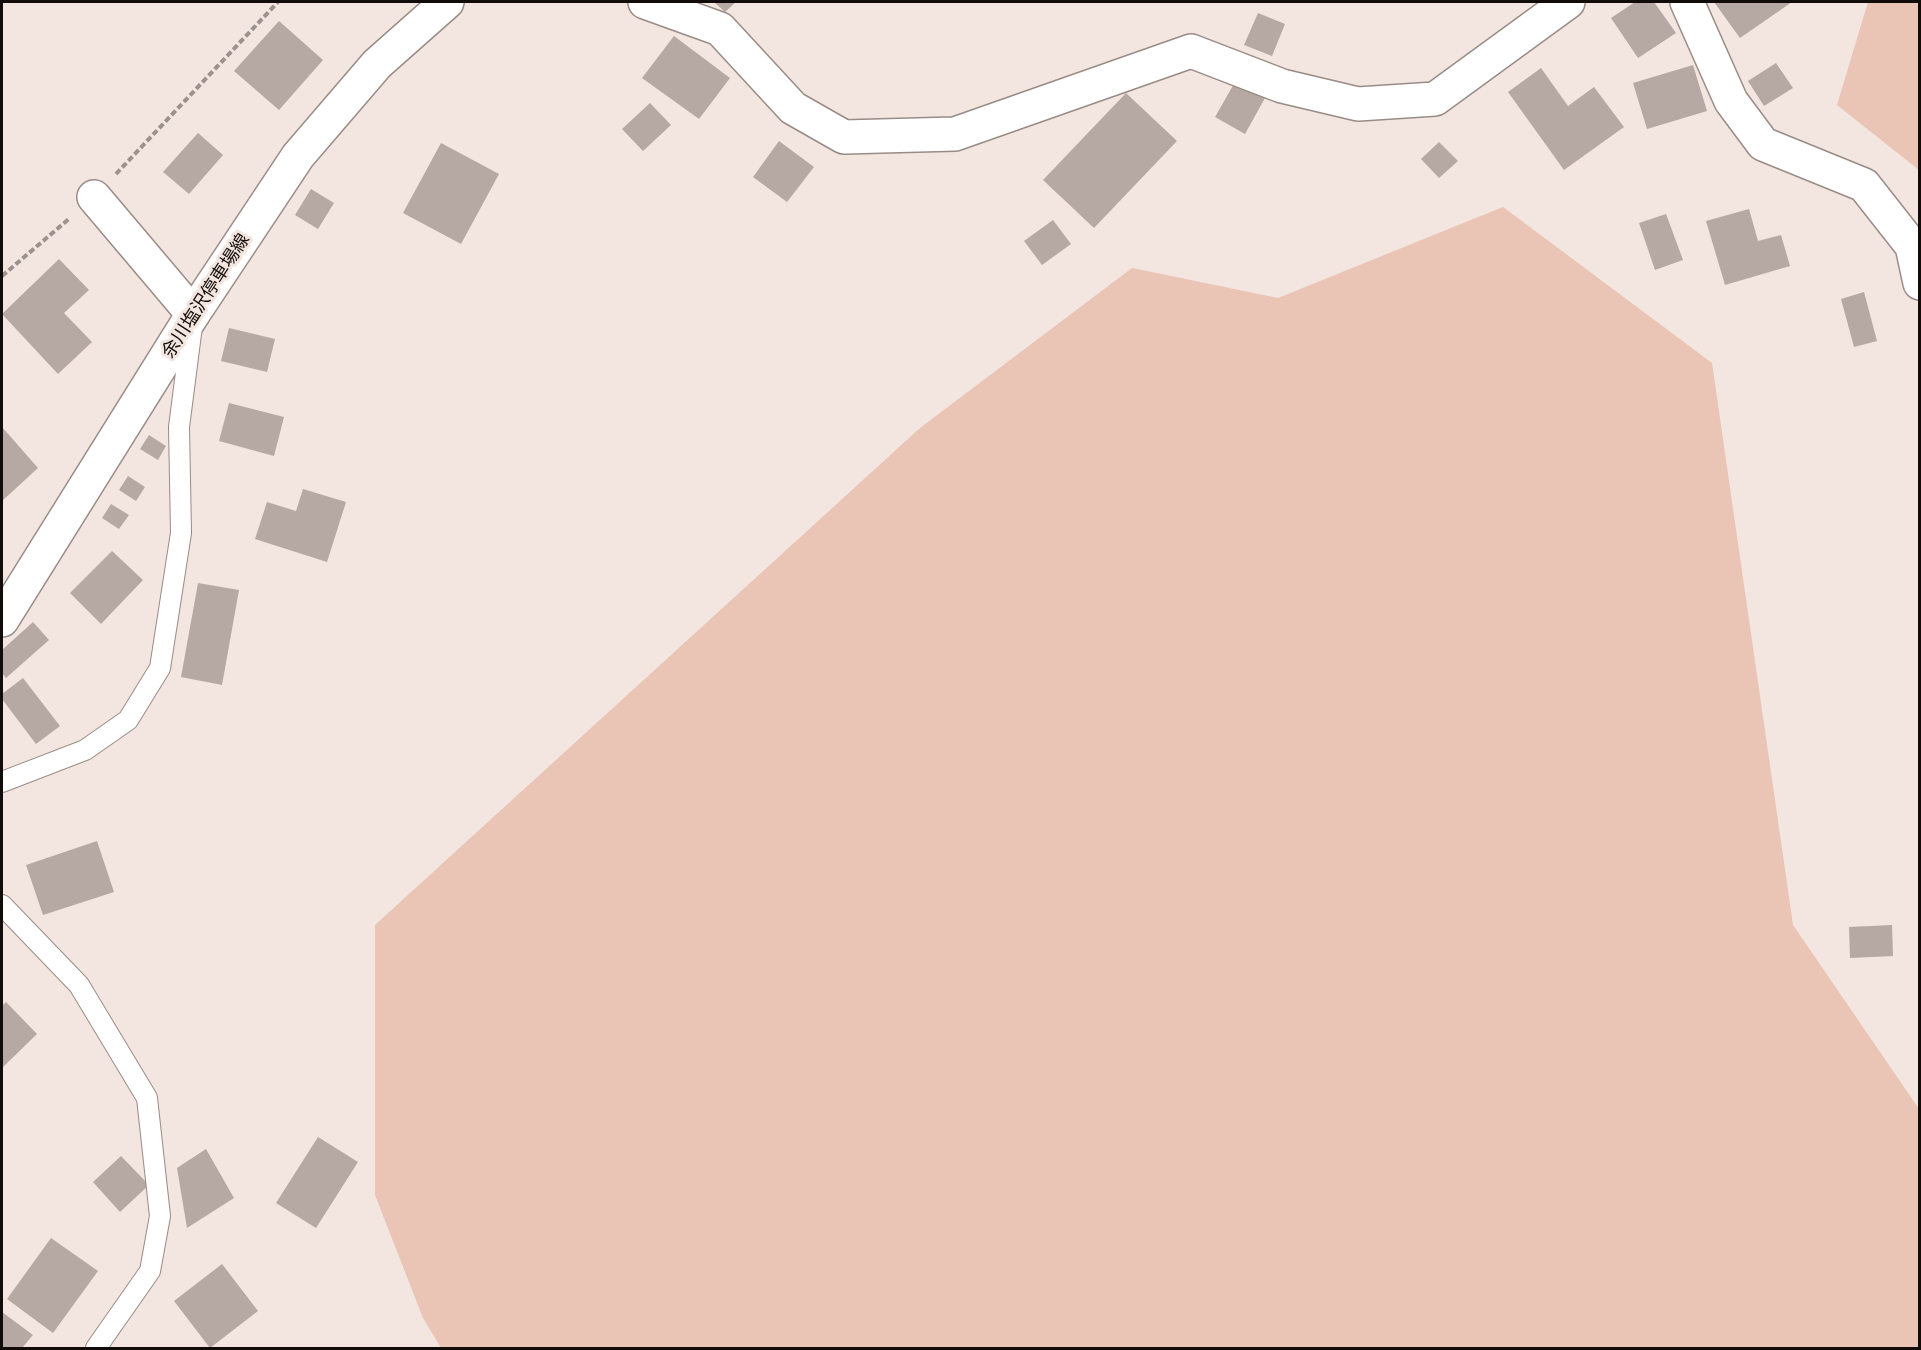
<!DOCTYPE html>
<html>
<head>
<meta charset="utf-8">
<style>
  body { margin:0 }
  #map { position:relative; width:1921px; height:1350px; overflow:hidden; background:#f3e5df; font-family:"Alegreya Sans",sans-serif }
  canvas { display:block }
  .frame { position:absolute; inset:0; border:3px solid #110c0a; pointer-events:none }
</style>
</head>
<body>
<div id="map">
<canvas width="1921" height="1350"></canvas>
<div class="frame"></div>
</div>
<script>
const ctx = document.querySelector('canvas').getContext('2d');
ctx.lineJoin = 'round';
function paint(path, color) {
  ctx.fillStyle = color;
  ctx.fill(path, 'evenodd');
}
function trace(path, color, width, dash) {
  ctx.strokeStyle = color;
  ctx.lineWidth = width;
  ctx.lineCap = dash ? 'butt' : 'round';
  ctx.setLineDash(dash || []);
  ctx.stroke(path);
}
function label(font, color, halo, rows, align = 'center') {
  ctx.font = font + ' "Alegreya Sans","Noto Sans JP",sans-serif';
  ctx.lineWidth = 6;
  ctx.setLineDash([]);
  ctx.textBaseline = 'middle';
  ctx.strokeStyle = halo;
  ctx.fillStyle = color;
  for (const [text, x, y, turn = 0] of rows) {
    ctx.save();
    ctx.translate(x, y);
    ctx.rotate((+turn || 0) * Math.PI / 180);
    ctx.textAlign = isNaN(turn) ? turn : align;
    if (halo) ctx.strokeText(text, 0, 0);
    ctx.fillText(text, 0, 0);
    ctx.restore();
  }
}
paint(new Path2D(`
  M1868 2H1919V170L1837 105Z
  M1503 207 1712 363 1793 925 1919 1109V1348H441L423 1318 375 1195V925L920 428 1132 268 1278 298Z`), '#eac4b4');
paint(new Path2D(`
  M714 2H736L725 12Z
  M1635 2H1654L1676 33 1638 58 1611 18Z
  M1714 2H1792L1740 38Z
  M1258 13 1285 24 1272 56 1244 45Z
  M279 21 323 60 279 110 234 71Z
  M674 36 730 78 699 119 642 78Z
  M1776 63 1793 88 1764 106 1748 81Z
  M1693 65 1707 111 1647 129 1633 83Z
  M1541 68 1568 106 1594 87 1624 127 1564 170 1508 92Z
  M1235 82 1265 98 1245 134 1215 117Z
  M1126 93 1177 141 1094 228 1043 180Z
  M650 103 671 125 643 151 622 129Z
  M198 133 223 155 189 194 163 172Z
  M779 141 814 167 787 202 753 177Z
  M1439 142 1458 161 1439 178 1421 159Z
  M441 143 499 174 461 244 403 213Z
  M311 189 334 203 318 229 295 215Z
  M1749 209 1758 241 1781 235 1790 266 1725 285 1706 221Z
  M1666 214 1683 260 1655 270 1639 223Z
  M1053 220 1071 244 1042 265 1024 241Z
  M59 259 89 290 64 313 92 342 58 374 2 314Z
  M1864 292 1877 341 1854 347 1841 299Z
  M229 328 275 339 267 372 221 361Z
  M229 403 284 417 274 456 219 441Z
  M2 427 38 468 2 501Z
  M149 435 166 446 158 460 140 449Z
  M128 476 145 487 136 501 119 490Z
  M303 489 346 502 327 562 255 539 267 502 296 511Z
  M111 504 129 515 119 529 102 518Z
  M112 551 143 580 101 624 70 593Z
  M198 583 239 590 222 685 181 677Z
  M33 622 49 640 6 678 2 673V650Z
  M23 678 60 726 36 744 2 699V694Z
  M97 841 114 892 43 915 26 865Z
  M1892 925 1893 956 1850 958 1849 927Z
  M6 1002 37 1034 2 1068V1006Z
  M318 1137 358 1162 316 1228 276 1203Z
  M206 1149 234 1198 187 1228 177 1168Z
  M121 1156 149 1185 120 1212 93 1182Z
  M51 1238 98 1271 53 1333 7 1299Z
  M222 1264 258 1311 210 1348 174 1301Z
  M2 1312 33 1335 22 1348H2Z`), '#b6a8a2');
const lane = new Path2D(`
  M2 782 85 750 128 720 160 668 181 533 179 427 192 326
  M2 905 79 985 147 1098 160 1216 150 1271 96 1348`);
const street = new Path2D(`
  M645 2 720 29 793 108 844 137 955 134 1191 51 1282 86 1358 104 1435 99 1568 2
  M1687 2 1731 101 1763 144 1864 185 1912 246 1920 283
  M94 197 193 314`);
const secondary = new Path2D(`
  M2 620 193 314 298 156 377 64 447 2`);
trace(lane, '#998c87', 22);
trace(street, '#998c87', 36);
trace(secondary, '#998c87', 36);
trace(new Path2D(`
  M116 174 278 2
  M2 276 70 218`), '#9c928d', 4, [6, 3]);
trace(lane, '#fff', 20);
trace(street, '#fff', 33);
trace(secondary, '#fff', 33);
label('18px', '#110c0a', '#f3e5df', [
  ["余川塩沢停車場線",206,296,-57]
]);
</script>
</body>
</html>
